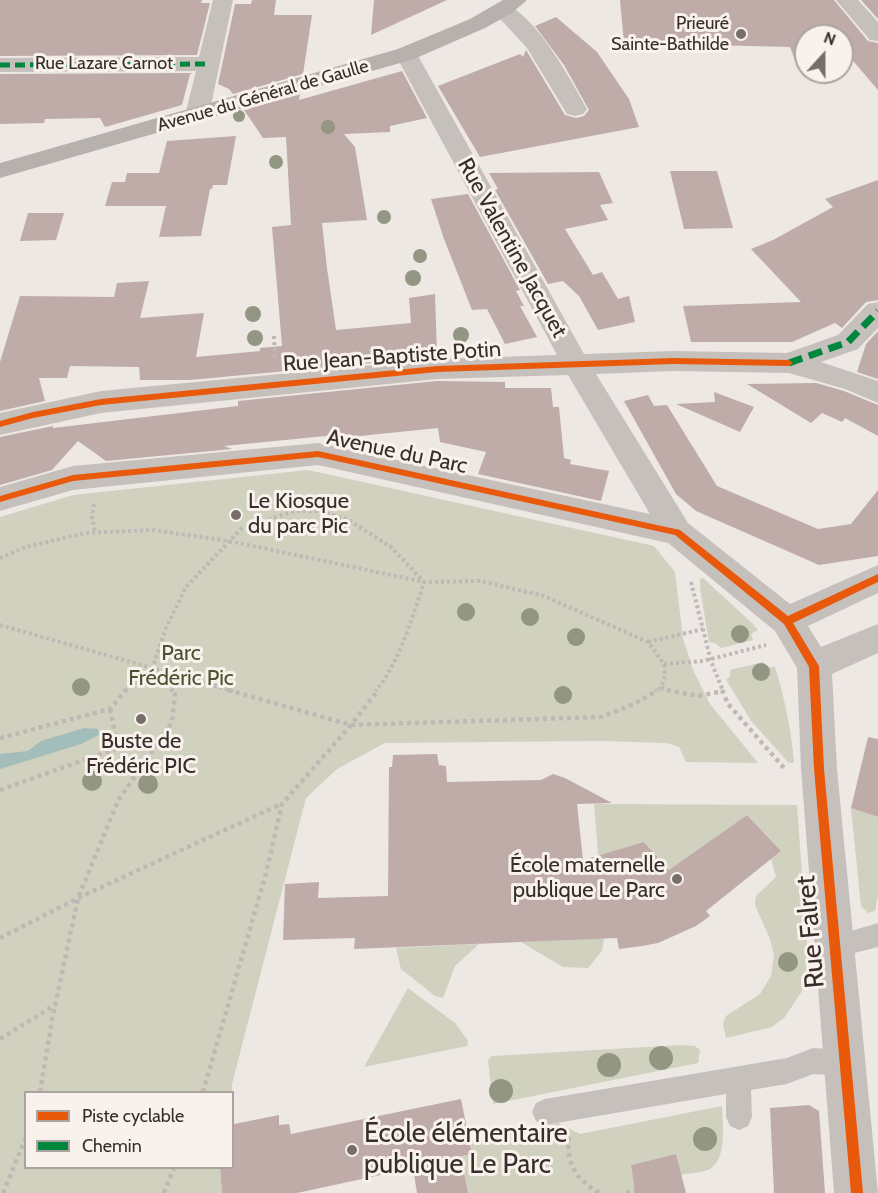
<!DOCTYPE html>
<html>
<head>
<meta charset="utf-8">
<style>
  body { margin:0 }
  #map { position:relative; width:878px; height:1193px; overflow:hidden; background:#ede8e4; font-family:Cabin,sans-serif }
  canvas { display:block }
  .legend { position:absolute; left:24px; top:1091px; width:210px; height:78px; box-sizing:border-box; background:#f9f2ec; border:2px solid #aba39f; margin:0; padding:8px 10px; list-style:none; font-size:18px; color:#372d2b }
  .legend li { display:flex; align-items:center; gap:12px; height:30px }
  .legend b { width:30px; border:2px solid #aba39f }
  .north { position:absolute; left:794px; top:24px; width:60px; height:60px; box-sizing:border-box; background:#f9f2ec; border:2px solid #aba39f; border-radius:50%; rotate:21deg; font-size:16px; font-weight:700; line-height:24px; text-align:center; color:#372d2b }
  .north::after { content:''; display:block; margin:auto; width:21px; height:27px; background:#776e6c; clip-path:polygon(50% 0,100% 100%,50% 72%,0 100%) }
</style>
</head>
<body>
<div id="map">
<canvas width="878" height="1193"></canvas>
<ul class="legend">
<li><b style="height:8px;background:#e8590c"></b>Piste cyclable</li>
<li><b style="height:8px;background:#00873e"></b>Chemin</li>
</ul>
<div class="north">N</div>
</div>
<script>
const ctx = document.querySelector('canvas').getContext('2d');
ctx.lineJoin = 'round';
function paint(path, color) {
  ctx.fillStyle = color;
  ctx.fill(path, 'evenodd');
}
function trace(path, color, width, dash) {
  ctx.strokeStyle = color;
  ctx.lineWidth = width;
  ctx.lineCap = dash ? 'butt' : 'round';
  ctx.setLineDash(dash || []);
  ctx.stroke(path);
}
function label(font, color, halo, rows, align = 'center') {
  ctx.font = font + ' Cabin,sans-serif';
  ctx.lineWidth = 6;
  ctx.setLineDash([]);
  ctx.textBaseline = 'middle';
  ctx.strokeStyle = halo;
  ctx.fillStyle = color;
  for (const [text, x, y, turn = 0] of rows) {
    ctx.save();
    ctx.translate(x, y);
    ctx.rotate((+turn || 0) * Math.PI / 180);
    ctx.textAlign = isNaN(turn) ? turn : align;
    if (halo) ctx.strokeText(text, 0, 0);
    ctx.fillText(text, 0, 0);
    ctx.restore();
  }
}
paint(new Path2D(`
  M308 470 654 546 675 572 683 638 693 670 710 704 758 763 686 762 679 747 667 743 600 741 385 743 337 769 306 798 232 1084 235 1145 233 1146 232 1092H26V1168H220L222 1193H0V517L73 495Z
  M703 578 753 624 758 630 751 634 753 640 721 648 715 643 709 642 700 588V579Z
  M763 662 769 667H775C785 699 791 729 794 762L792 763 788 762 752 722 726 680 730 676V670Z
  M594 804 797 805 808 957 802 991 785 1017 772 1027 726 1038 723 1024 726 1016 760 994 771 976 774 955 770 939 755 905 756 896 776 877 771 859 781 851 747 815 670 870 644 842 599 866Z
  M851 808 878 817V895L875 911 868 913 861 906Z
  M604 938 602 951 588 968 563 967 521 942Z
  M479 944 455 966 443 998 435 996 401 969 396 948Z
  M408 988 455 1023 468 1041 467 1046 364 1067Z
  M681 1045 695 1046 700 1050 698 1063 493 1104 488 1060 492 1056Z
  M722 1106C723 1123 727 1159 710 1169 703 1173 689 1173 681 1175L676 1154 631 1165 635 1193H468L461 1156 472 1154 470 1142 558 1123 580 1134Z`), '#d0d1bf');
paint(new Path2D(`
  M84 728 98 729 99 735 81 744 0 769V754L28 751 41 741Z`), '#a2bdba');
paint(new Path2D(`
  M0 0H202L201 3H210L197 55 0 56Z
  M252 0H276L274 15H312L303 74 233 94 229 89 218 84 235 4H251Z
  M374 0H447L371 35Z
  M620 0H834L868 41 878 43V90L848 55 842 56V36H806V62L796 63 790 47 624 43Z
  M861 0H878V19Z
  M556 17 597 52 629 99 639 127 480 157 438 86 520 54 523 57 526 50 565 115 576 118 584 116 589 110 564 65 535 26Z
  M402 71 427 118 390 126V132L344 134 355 147 367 220 322 223 327 268 336 330 411 323 409 298 435 294 437 357 190 380H140L139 367 70 366 67 378H39L45 401 0 411V362L20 296 114 297 117 283 149 281 140 318 204 313 196 357 260 351V348L282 346 272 227 291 225 286 137 263 138 244 110 300 94 299 100Z
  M193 73 190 74 182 105 105 127 100 118 45 119 44 123 0 124V74Z
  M236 136 227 185H213L212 189H210L201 236 159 237 166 206H105L112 182H125L127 173H159L167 141Z
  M670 171H717L733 228 684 229Z
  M599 172 613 203 600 205 608 220 565 229 593 275 602 272 618 299 629 296 635 322 598 330 579 296 563 281 548 284 495 190 498 189 489 173Z
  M878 180V300L866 302 842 328 835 323 792 342H691L683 306 801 302 751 249 773 240 833 207 825 199Z
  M468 194 520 290 516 291 524 306H520L537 337 505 344 487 309 472 310 444 239 431 199Z
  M28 213H64L56 240 20 241Z
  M878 331V379L857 372 866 344Z
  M437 381 505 382V388H551L553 407H559L564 458 571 460 570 464 609 471 601 501 478 474 486 452 440 442 438 428 350 437 346 434 224 446 232 449 106 461 78 441 52 470 0 485V437L53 426V428L238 406V401Z
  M816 383 844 391 878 405V436L845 418 842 422 822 413 811 423 747 384Z
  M714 392 754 407 740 432 676 404 715 402Z
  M648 395 654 406 667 405 717 486 818 529 851 524 878 490V556L819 565 696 511 676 494 624 401Z
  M868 737 878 739V817L851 808Z
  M437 754 439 765 446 766 447 782 541 780 553 774 565 778 612 803 577 804 583 860 644 842 669 870 747 815 781 851 706 911 710 916 696 926 658 943 642 946 619 949 617 938 354 949 355 938 283 940 285 884 319 882 318 898 388 896 389 767H392L393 755Z
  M461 1099 472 1154 461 1156 468 1193H417L413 1168 297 1193H222L220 1167H232L234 1124 279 1115V1125L289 1124 291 1134Z
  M809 1105 819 1111 825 1193H774L770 1108Z
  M676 1154 686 1193H635L631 1165Z`), '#bfaca8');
trace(new Path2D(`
  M274 336 275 360
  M94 504 92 517 95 533
  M0 558 26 547 85 533 152 530 229 541 424 582 480 581 544 596 648 642 664 664 665 676 661 688 655 691
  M691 582 711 661 723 691
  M0 625 233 691
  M648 642 703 629
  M664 664 703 661 766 645
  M661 688 672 691
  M125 691 151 669
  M173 691 152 669 166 628 186 587 241 529 294 511H319L347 519 391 547 424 582C412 619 400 660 376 691`), '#bfb8b5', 4, [3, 3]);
trace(new Path2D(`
  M228 690 351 725 601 717 634 704 658 690
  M667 690 699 696 723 691
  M722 690 728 704 785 769
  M110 709 118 748
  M0 738 110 709 126 690
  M0 790 118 748 154 744
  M0 938 78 898 281 804
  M0 1039 55 1005
  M40 1092 52 1020 78 898 118 801 172 722 175 694 171 690
  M203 1092 266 873 282 804 351 725 378 690
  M569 1137C566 1164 576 1180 600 1193
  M3 1193 26 1137
  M164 1193 174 1168
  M626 1193 635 1191`), '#bfb8b5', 4.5, [4, 4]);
paint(new Path2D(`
  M878 923V947L835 958 827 954 823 946 827 938Z
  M813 1048 846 1050 855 1054 859 1063 855 1072 846 1076 813 1074 787 1084 751 1090 752 1117 748 1126 739 1130 730 1126 726 1117V1094L545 1125 536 1121 532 1112 536 1103 545 1099 787 1058Z`), '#c6c0bd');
paint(new Path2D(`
  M213 0H233L209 115 205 120 197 122 189 120 185 115 196 71 0 72V58L199 57Z
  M836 0H858L878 22V41L870 40Z
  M503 4C534 11 572 82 587 109L583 114 575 116 567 114 527 48 492 10 496 6Z
  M406 47 414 49 417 54 584 354 673 351 787 353 838 335 868 304 878 302V328L858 349 821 362 878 381V403L845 389 789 373 673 371 596 374 688 523 790 604 878 565V593L808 626 821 647 878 624V653L832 674 837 769 878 1193H834L801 769 797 668 775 631 668 543 318 465 73 490 0 511V487L73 466 318 443 650 514 568 375 437 379 101 413 0 435V413L101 391 437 359 557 355 395 54 398 49Z`), '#c6c0bd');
paint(new Path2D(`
  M503 0H527L512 13 485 28 414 59 0 178V163L398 49 470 19Z`), '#b7b1ae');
trace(new Path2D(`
  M0 65 208 64`), '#00873e', 5, [10, 5]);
trace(new Path2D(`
  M789 363 848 342 878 311`), '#00873e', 7, [14, 7]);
paint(new Path2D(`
  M673 358 789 360 793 363 789 366 673 364 437 372 101 405 33 418 0 427V421L33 412 101 399 437 366Z
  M318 451 680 530 788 616 878 574V582L793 623 819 666 824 769 863 1193H851L814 769 809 667 784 624 675 535 318 457 73 481 0 502V496L73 475Z`), '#e8590c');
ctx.fillStyle = '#939682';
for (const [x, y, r] of [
  [239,116,6],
  [328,127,7],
  [276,162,7],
  [384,217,7],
  [420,256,7],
  [413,278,8],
  [253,314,8],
  [461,335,8],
  [255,338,8],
  [466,612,9],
  [530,617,9],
  [740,634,9],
  [576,637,9],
  [761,672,9],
  [81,687,9],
  [563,695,9],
  [92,781,10],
  [148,784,10],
  [788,962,10],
  [661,1058,12],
  [609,1065,12],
  [501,1091,12],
  [705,1139,12]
]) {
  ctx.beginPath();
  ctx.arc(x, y, r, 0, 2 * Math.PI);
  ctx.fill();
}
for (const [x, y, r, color] of [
  [741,34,6,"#776e6c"],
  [236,515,6,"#776e6c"],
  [141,719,6,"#776e6c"],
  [677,879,6,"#776e6c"],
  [352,1150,6,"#776e6c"]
]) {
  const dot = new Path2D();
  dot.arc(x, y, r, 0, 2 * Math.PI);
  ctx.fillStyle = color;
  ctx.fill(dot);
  trace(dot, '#f9f2ec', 2);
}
label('18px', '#372d2b', '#f9f2ec', [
  ["Prieuré",729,24],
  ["Sainte-Bathilde",729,45]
], 'right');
label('18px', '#372d2b', '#f9f2ec', [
  ["Rue Lazare Carnot",104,64],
  ["Avenue du Général de Gaulle",263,96,-16]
]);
label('22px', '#372d2b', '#f9f2ec', [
  ["Rue Valentine Jacquet",512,248,61],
  ["Rue Jean-Baptiste Potin",392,357,-4],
  ["Avenue du Parc",397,452,12]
]);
label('22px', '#372d2b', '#f9f2ec', [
  ["Le Kiosque",248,502],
  ["du parc Pic",248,527],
  ["Buste de",141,742,"center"],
  ["Frédéric PIC",141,767,"center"],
  ["École maternelle",665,866,"right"],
  ["publique Le Parc",665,891,"right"]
], 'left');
label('22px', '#4a5331', '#f9f2ec', [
  ["Parc",181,654],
  ["Frédéric Pic",181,679]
]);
label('27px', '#372d2b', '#f9f2ec', [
  ["Rue Falret",811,932,-95]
]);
label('27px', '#372d2b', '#f9f2ec', [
  ["École élémentaire",364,1134],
  ["publique Le Parc",364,1165]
], 'left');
</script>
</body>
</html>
